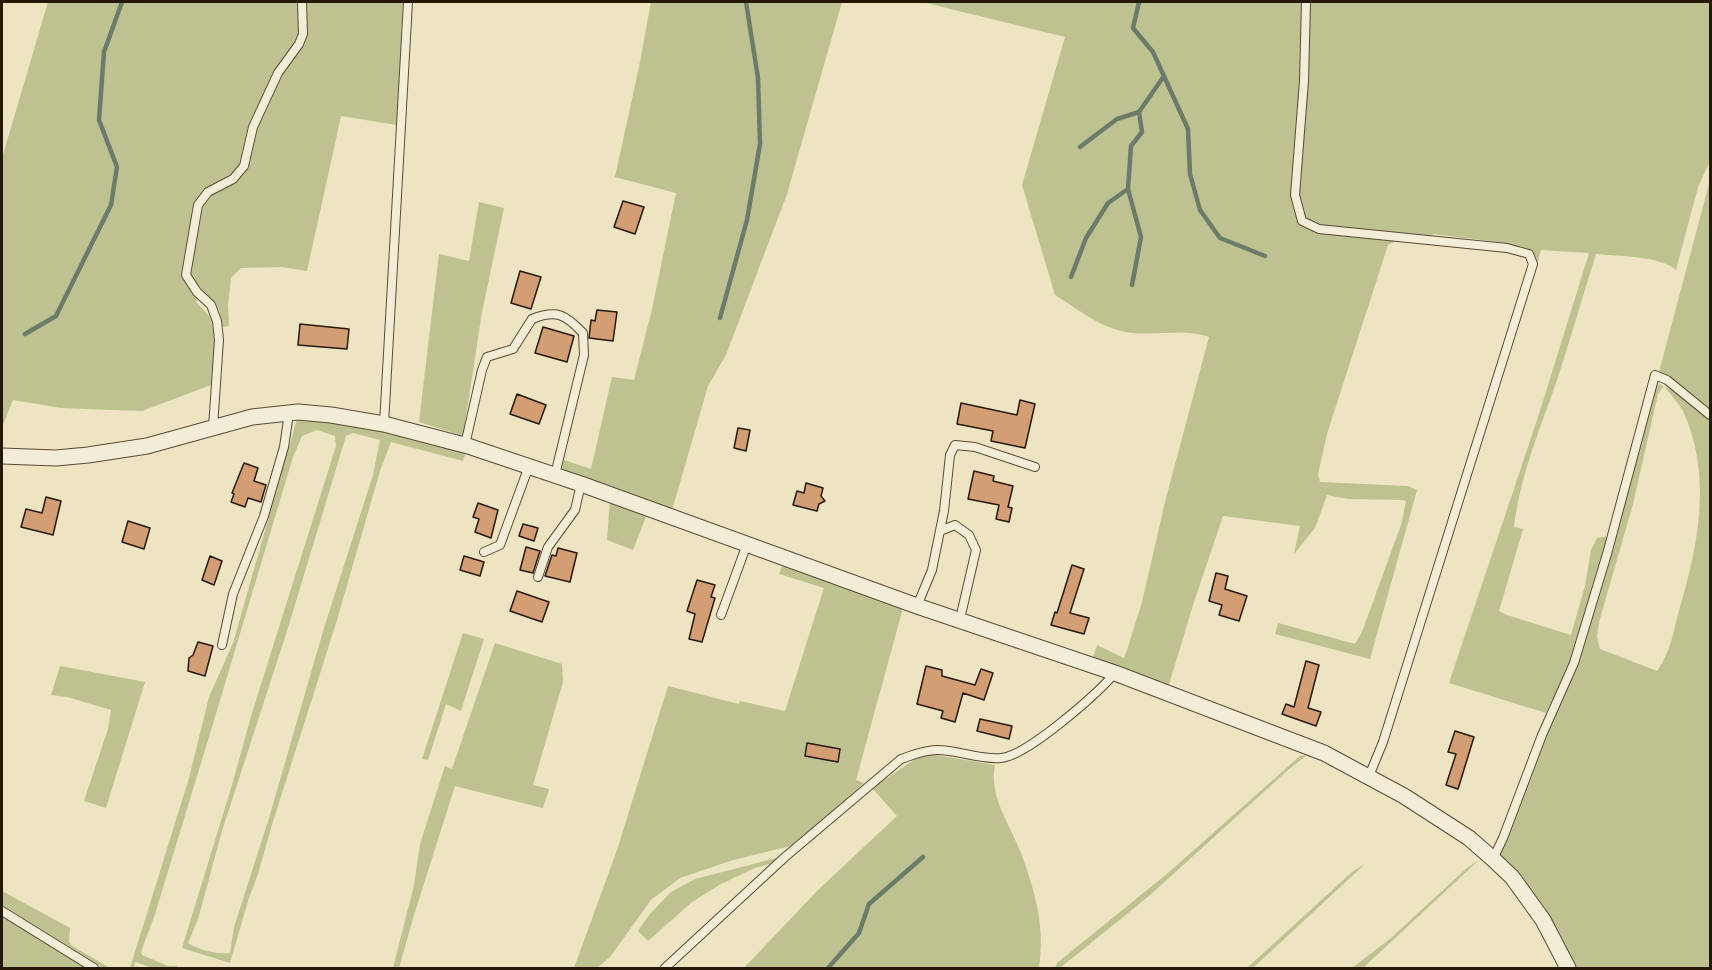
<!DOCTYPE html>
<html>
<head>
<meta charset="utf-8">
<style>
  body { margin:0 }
  #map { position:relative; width:1712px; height:970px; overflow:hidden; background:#ede4c1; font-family:"IM FELL Double Pica",serif }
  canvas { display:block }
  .frame { position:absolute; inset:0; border:3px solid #261807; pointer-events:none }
</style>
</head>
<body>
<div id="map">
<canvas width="1712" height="970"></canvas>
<div class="frame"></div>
</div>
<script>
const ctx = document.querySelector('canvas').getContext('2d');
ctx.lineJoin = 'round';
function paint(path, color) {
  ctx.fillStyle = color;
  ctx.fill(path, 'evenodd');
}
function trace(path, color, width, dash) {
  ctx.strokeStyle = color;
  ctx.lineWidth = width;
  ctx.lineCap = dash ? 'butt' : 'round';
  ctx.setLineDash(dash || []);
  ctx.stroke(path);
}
paint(new Path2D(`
  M48 2H403L397 125 341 116 307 271 282 267 241 268 231 278 228 305 229 326 223 327 219 310 201 291 196 302 211 318 216 346 211 385 142 411 61 408 13 400 2 427V158Z
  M651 2H842L787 194 726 355 708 386 672 510 564 472 562 467 564 460 591 469 612 377 634 380 652 309 676 193 615 177 639 67Z
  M922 2H1710V161L1698 187 1676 270C1662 256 1616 256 1596 254 1583 295 1571 337 1558 377 1541 427 1520 475 1514 527L1523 529 1499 611 1507 615 1571 635 1585 586 1591 550 1597 538 1609 536 1579 642 1571 659 1565 681 1560 684 1546 713 1449 683 1540 411 1589 253 1541 250 1537 264C1536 260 1535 254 1531 251 1521 242 1450 237 1433 234L1429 244 1398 240 1388 245 1327 434 1318 474 1320 482 1408 486 1417 490 1370 659 1275 634 1278 623 1355 644 1362 632 1401 525 1406 501 1403 500 1348 499 1327 495 1315 528 1294 554 1300 526 1223 516 1193 605 1168 688 1092 660 1097 645 1124 658 1127 650 1142 602 1166 498 1209 337C1181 327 1150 338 1121 331 1097 325 1076 308 1055 295L1022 185 1065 37Z
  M1710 180V410L1671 378 1659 372Z
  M479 202 504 208 482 312 463 436 419 422 439 254 469 261Z
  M1659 384 1673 391 1710 421V968H1577L1538 902 1499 856 1530 774 1585 643 1614 547 1633 464 1654 389ZM1664 386C1670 394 1678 402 1683 411 1712 474 1699 543 1680 607 1673 631 1672 650 1657 671L1600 649 1597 637 1599 622 1633 504 1658 394Z
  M297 419 367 424 466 451 463 461 391 442 380 471 337 620 271 828 258 874 248 901 230 963 182 948 232 785 252 713 336 446 335 436 317 430 302 436 293 457 212 727 155 914 141 952 142 955 168 966H177V968H153L135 962 134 968H130L189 778 209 697 233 643ZM353 433 380 440 373 475 324 628 269 818 234 927 230 953C215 954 201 951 188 943L198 919 222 831 287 631 346 436Z
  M610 499 647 514 633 550 607 540Z
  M783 563 903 608 856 780 864 783 795 845 733 860 680 878 651 900 610 957 597 968H574L617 850 668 686 739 704 740 701 785 711 824 588 779 574Z
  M463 633 484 639 461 711 446 704 428 760 422 759Z
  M495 643 562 664 563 682 533 785 549 789 543 808 455 786 414 915 399 968H393L414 885 420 844 445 766 452 769Z
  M60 666 145 682 106 808 84 801 108 729 111 710 67 697 51 695Z
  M930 754 995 765C988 797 1012 827 1022 856 1036 895 1045 926 1039 968H744L817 891 897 816 872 788 914 760Z
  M1307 755 1288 770 1149 896 1060 968H1055L1057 963 1168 873 1300 756Z
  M784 856 777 862 755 868 721 884 692 902 648 941 638 931 649 915 671 892 695 879Z
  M1479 860 1363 968H1352L1391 938 1467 868Z
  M1365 864 1253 968H1247L1352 872Z
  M2 891 70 928 69 942 72 946 110 968H103L2 905Z
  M2 917 87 968H2Z`), '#bdc290');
trace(new Path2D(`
  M1139 2 1133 28 1153 52 1188 129 1190 174 1200 210 1220 238 1265 256
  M1080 147 1117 119 1139 112
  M1071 277 1086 238 1108 203 1128 189
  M1132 285 1141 237 1128 189 1131 146 1142 132 1139 112 1164 76
  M720 318 747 220 760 144 758 78 746 2
  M25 334 56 316 111 205 117 167 99 120 104 52 122 2
  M828 968 859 933 869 904 923 857`), '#6c7c6b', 4.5);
const building = new Path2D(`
  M623 201 644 207 635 234 614 227Z
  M520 271 541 277 531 309 511 303Z
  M597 310 617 312 613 341 589 338 591 320 595 321Z
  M300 324 349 329 347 349 298 345Z
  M543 327 574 336 567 362 535 353Z
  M517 394 546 405 539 424 510 414Z
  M1020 400 1035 404 1025 448 991 441 993 431 957 424 961 403 1017 415Z
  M738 428 750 430 746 451 734 448Z
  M244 463 258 468 254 481 266 485 261 502 248 498 245 507 231 502 234 494 232 493Z
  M974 471 994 476 993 481 1013 486 1008 507 1012 508 1009 522 996 519 999 505 968 499Z
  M806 483 823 488 821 496 825 501 819 504 817 511 793 505 797 491 804 493Z
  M46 497 61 501 53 535 21 527 26 509 42 513Z
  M478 503 498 510 491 538 475 532 479 519 473 517Z
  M128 521 150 528 144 549 122 542Z
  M523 524 538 528 534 541 519 536Z
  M526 547 540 551 533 573 520 570Z
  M558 548 577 553 570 582 545 576 552 555 556 556Z
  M210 556 222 561 214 585 202 580Z
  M464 556 484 562 480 576 460 570Z
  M1072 565 1084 569 1070 613 1089 618 1084 634 1051 625 1055 612 1057 613Z
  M1216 573 1228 576 1225 589 1247 596 1239 621 1219 615 1222 605 1209 601Z
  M697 580 715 585 711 597 715 598 702 642 689 639 695 614 687 611Z
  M517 591 549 602 542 622 510 611Z
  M198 642 213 646 205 676 188 671 189 658 193 655Z
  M1306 661 1319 665 1308 708 1321 712 1316 726 1282 714 1286 704 1294 707Z
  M926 666 942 670V676L975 685 981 669 993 673 984 700 963 693 955 722 941 718 943 711 917 704Z
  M980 719 1012 726 1009 739 977 731Z
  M1455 731 1474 737 1458 789 1446 785 1456 754 1448 752Z
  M807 743 840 749 838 762 805 756Z`);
paint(building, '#d49e74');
trace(building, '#261807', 1.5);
const lane = new Path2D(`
  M1306 2 1304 81 1295 195 1302 221 1319 229 1507 248 1529 254 1533 264 1383 742 1369 776
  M384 424 408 2
  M213 427 219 340 217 321 211 305 197 292 186 275 198 205 208 192 233 179 244 166 253 127 278 73 299 44 303 34 302 2
  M465 445 482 370 487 357 513 349 532 319C557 309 566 315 583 333L584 355 555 475
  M940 531 955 525 969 535 976 550 960 619
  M484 552 500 545 529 466
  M538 577 548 547 575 510 581 484
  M917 606 932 570 944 511 950 455 955 445 975 447 1035 467
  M721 615 747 544
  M222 645 233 594 264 516 284 447 289 413
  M1493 859 1503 838 1542 735 1574 663 1607 554 1655 375 1667 380 1710 415
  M2 911 94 968
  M665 968 785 857 901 759C913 755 924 750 937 750 959 750 979 760 1001 758 1027 756 1097 694 1115 673`);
const street = new Path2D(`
  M2 456 56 458 88 455 147 446 252 417 298 412 331 415 384 424 468 446 581 484 917 606 1115 673 1324 753 1404 796 1469 838 1493 859 1512 877 1543 920 1568 968`);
trace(lane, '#584b36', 10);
trace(street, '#584b36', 17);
trace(lane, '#f3edd7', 8);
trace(street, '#f3edd7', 15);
</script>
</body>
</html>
